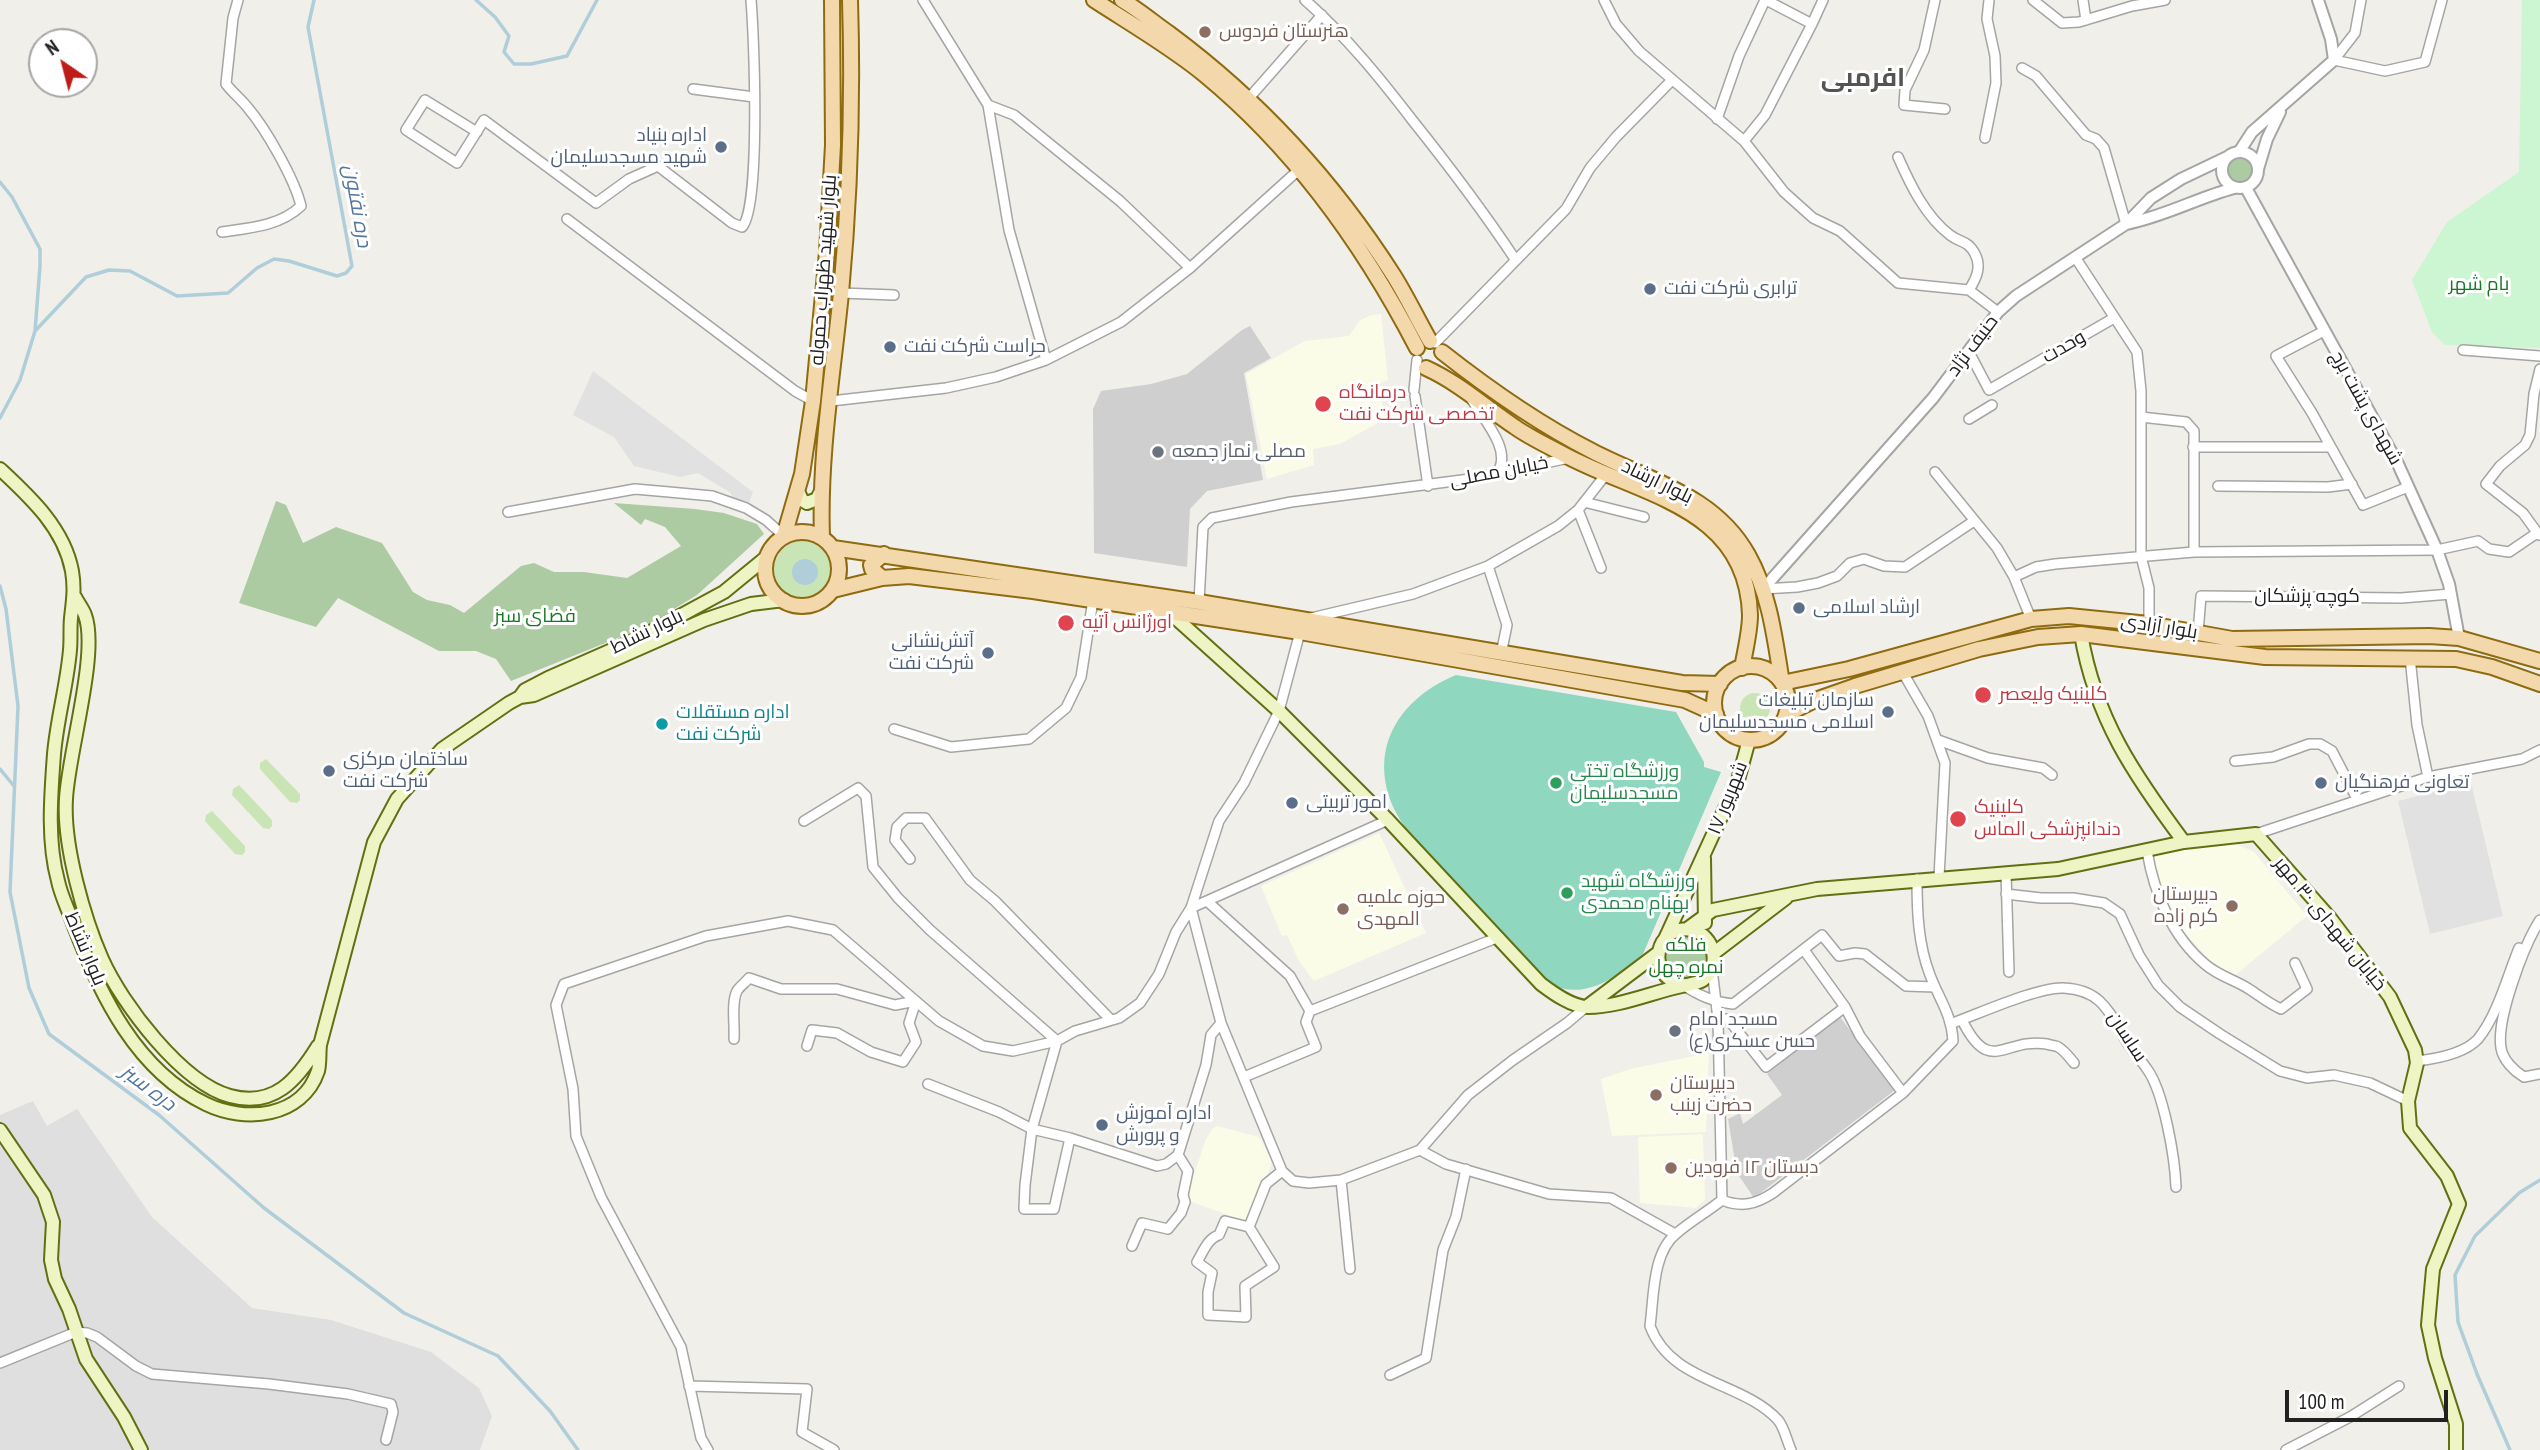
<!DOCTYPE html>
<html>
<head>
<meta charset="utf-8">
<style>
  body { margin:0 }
  #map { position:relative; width:2540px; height:1450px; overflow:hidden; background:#f1efe9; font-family:"PT Sans Narrow",sans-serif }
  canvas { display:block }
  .north { position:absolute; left:28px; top:28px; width:70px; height:70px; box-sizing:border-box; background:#fff; border:2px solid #a6a6a6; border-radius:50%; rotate:325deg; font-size:19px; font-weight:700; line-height:28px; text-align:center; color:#212121 }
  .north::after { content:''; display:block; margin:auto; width:24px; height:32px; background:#bd1d16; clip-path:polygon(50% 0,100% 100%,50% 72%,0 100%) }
  .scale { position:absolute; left:2285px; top:1390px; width:163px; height:32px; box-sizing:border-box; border:4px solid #212121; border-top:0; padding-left:9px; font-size:21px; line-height:24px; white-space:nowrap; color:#212121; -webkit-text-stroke:5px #fff; paint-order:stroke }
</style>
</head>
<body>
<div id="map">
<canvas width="2540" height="1450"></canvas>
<div class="north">N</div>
<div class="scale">100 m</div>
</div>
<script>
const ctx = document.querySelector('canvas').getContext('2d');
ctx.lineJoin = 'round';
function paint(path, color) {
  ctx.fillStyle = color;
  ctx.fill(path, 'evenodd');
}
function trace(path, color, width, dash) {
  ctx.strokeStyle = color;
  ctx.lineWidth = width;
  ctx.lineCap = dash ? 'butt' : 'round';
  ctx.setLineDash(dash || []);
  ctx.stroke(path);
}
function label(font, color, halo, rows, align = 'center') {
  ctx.font = font + ' "PT Sans Narrow",Cairo,sans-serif';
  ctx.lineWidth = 6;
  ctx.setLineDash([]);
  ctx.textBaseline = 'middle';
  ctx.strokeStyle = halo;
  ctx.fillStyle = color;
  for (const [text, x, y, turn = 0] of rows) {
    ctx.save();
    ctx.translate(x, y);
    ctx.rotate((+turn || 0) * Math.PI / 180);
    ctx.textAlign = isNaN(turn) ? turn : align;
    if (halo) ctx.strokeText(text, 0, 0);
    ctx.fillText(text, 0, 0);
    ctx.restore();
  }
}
paint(new Path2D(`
  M33 1101 47 1126 77 1109 152 1217 252 1308 331 1320 431 1352 479 1388 492 1416 480 1450H0V1115Z`), '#dfdfdf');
paint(new Path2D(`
  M1381 314 1388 380 1379 383 1385 419 1340 444 1313 449 1314 465 1267 479 1246 374 1305 341 1349 336 1360 320 1372 315Z
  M1379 833 1426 933 1314 981 1299 961 1287 935 1282 936 1261 886Z
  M2234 843 2254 852 2307 916 2234 976 2219 971 2178 925 2161 896 2152 856 2198 847Z
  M1709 1053 1706 1132 1612 1136 1601 1079 1630 1069Z
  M1217 1126 1259 1137 1271 1159V1165L1247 1222 1192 1202 1187 1195 1206 1139 1213 1128Z
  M1703 1134 1705 1200 1696 1208 1640 1203 1638 1137Z`), '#fbfce7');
paint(new Path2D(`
  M1250 326 1271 358 1244 373 1263 480 1207 491 1190 509 1187 567 1094 553 1093 409 1101 391 1151 384 1187 374 1242 330Z
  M1840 1017 1895 1090 1754 1198 1737 1173 1728 1119 1740 1113 1743 1124 1782 1095 1767 1074Z`), '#cfcfcf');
paint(new Path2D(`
  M774 570a30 30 0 1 1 60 0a30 30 0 1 1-60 0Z
  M1740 708a15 15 0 1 1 30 0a15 15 0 1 1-30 0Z
  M266 759 300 794V800L297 803 290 802 260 769V763Z
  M239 785 272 820V826L269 829 263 828 232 795 233 789Z
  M212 811 245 846V852L242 855 235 854 205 821 206 815Z`), '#cae5b5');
paint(new Path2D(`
  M2224 170a16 16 0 1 1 32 0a16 16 0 1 1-32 0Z
  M276 501 286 505 303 543 336 527 382 543 413 592 427 600 450 605 464 613 521 566 534 563 554 572H584L627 578 681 546 665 527 645 519 641 525 614 503 695 509 724 513 757 524 764 534 697 595 645 627 511 681 496 659 476 651H439L338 598 316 627 239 603Z
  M1663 957a23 23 0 1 1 46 0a23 23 0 1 1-46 0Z`), '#adcba3');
paint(new Path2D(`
  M2522 0H2540V348L2445 345 2432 332 2412 280 2447 222 2519 172Z`), '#ccf5d1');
paint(new Path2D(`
  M1456 675 1676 712 1704 762V767L1721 772 1643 954C1617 978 1583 1002 1548 983L1408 832C1401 821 1394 811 1390 799 1370 741 1405 696 1456 675Z`), '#90d7bf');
paint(new Path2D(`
  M593 371 753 492 749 502 733 500 731 493 698 473 680 477 634 466 614 437 573 415Z
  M2471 783 2503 916 2430 934 2398 801Z`), '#e1e1e1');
paint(new Path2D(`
  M792 572a13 13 0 1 1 26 0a13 13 0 1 1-26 0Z`), '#afced9');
trace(new Path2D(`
  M476 0 495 17 509 36 504 52 514 64H531L567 56 597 0
  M0 182 12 197 40 249V266L35 331 20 380 0 418
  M35 331 86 277 109 270 130 271 177 296 228 293 257 268 274 259 289 261 337 276 346 273 352 266 308 27 314 0
  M0 586 6 609 18 706 10 892 29 988 49 1034 159 1115 264 1208 404 1313 498 1356 550 1411 578 1450
  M0 769 14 786
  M2510 1450 2477 1374 2458 1322 2455 1275 2475 1236 2519 1193 2540 1180`), '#afced9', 3.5);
const minor = new Path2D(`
  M923 0 988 105 1014 115 1120 201 1190 268
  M1305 0C1346 36 1380 78 1413 121 1449 166 1483 211 1515 259
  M1604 0 1616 24 1639 51 1744 141 1784 192 1813 218 1840 231 1898 283 1969 290 1998 312
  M1935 0 1924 50 1905 90 1904 105 1945 109
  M2033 0 2062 23 2079 22 2132 6 2165 0
  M2083 0 2086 20
  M2361 0 2355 33 2334 60 2385 71 2425 62 2442 0
  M1812 24 1823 0
  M2022 68 2036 76 2086 135 2096 139 2104 148 2126 224
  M693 89 754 97
  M1249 98 1322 15
  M988 105 1009 230 1046 360
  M1717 119 1739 56 1765 0
  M477 132 425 100 406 130 457 163 484 120 596 203 629 179 658 166 732 223 742 227C761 207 754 35 751 0
  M1985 138 1996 83 1995 56 1987 19 1989 0
  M1744 141 1765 115 1812 24 1766 0
  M1898 157C1910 184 1925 216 1950 235 1960 243 1968 240 1975 254 1982 267 1976 279 1969 290
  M567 219 795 391 813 401
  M222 232C250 228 280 226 301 206 295 180 266 129 248 108 241 99 233 93 226 84L233 18 238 0
  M2075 257 2137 352 2141 391V556L2149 588V624
  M841 293 894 295
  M2324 331 2276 356 2312 413 2363 505 2408 487
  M1435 343 1566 209 1590 168 1616 137 1672 80
  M2463 350 2540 356
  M1969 352 1989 390 2114 318
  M1414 390 1417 360
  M1415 396 1428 486
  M1472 400C1484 420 1513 451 1497 473
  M831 401 946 388 996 377 1046 360 1121 322 1190 268 1303 166
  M2141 417 2186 422 2194 431V552
  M1969 419 1992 405
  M2193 447H2329
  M1935 472 1997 548 2014 577 2031 619
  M2218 486 2328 487 2352 484
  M1584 502 1644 517
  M1578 510 1601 568
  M508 512 635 489 669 492 712 496 746 508 766 520 784 536
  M2539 535 2523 513 2486 484 2500 466 2525 445 2530 435 2534 394 2540 369
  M1488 566 1507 625 1501 654
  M2014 577 2036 567 2055 564 2194 552 2437 550 2478 541 2489 549 2509 552 2537 533
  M1763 589 1797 587 1818 583 1837 576 1850 563 1864 559 1884 566 1905 567 1974 521
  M1199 602 1203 527 1212 518 1291 502 1470 479 1569 458
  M1311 618 1413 594 1488 566 1558 526 1578 510 1607 473
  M2198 633 2201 596 2401 598 2451 594
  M2410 657 2417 725 2428 777
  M1902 671 1928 716 1945 763 1939 877
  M894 729 951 747 1029 739 1066 708 1081 677 1093 600
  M1938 740 1988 758 2043 768 2052 775
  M2235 761 2273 757 2309 744H2320L2332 751 2357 799
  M804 821 858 788 866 796 873 867 898 898 930 930 1057 1041 1032 1129 999 1112 928 1084
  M2256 834 2428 777 2522 759 2540 750
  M2147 851C2154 893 2172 937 2206 965 2219 976 2235 980 2249 989 2260 996 2268 1003 2281 1009L2307 989 2295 963
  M910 859 895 840 897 827 906 818H925L970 880 995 901 1111 1020
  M2006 873 2009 972
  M2006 894 2041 898H2073L2104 903 2120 914 2139 955 2158 985 2180 1007 2220 1034 2280 1071 2307 1078 2334 1075 2370 1083 2408 1101
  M1208 902 1290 976 1310 1011 1499 937
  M2540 920C2524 945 2496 1019 2501 1048 2503 1060 2514 1071 2524 1077L2540 1074
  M1804 950 1845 1007
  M1712 969 1718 1019 1722 1200
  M1683 985C1700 996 1714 1002 1733 1004L1822 935 1839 956 1855 953 1865 954 1906 986 1935 987
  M1718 1019H1728L1766 1067 1845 1007 1860 1036 1903 1093
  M1962 1020C1990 1077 2004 1037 2047 1044 2048 1045 2058 1046 2058 1047 2064 1050 2070 1058 2074 1063
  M1221 1023 1282 1171 1293 1181 1309 1183 1341 1180 1420 1150 1468 1095 1513 1060 1567 1023 1586 1007
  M1953 1023C1978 1014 2040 986 2064 988 2103 990 2110 1014 2128 1044 2134 1053 2141 1060 2147 1069 2164 1092 2175 1159 2176 1187
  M734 1039C735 1026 731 1002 737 991 739 987 746 982 749 978L781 989H837L895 1005 916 1001 909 1023 916 1042 903 1062 871 1052 837 1033 812 1030 807 1046
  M2416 1061C2435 1059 2464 1054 2478 1039 2498 1014 2507 977 2519 948
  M1244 1077 1316 1047 1306 1022 1310 1011
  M1032 1129 1070 1138 1054 1209H1024L1025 1185Z
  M1070 1138 1157 1166 1166 1164 1178 1155 1206 1065 1211 1035 1221 1023 1191 908 1388 820
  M1420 1150 1446 1164 1549 1194 1611 1198 1675 1234
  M1341 1180 1350 1269
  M1722 1200C1742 1208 1756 1204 1773 1193L1903 1093 1953 1041C1952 1015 1939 999 1930 975 1918 944 1917 911 1917 879
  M1722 1200C1707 1212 1691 1221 1677 1233 1652 1252 1654 1297 1650 1326 1671 1383 1742 1381 1778 1420 1784 1427 1787 1441 1791 1450
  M1249 1227 1274 1267 1245 1286 1246 1317 1208 1315V1292L1212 1273 1197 1262C1203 1252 1208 1238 1219 1235L1225 1221 1249 1227 1266 1184 1282 1171
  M1132 1246 1142 1223 1168 1229 1181 1213 1185 1202 1183 1195 1188 1171 1178 1155
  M0 1363 76 1332 87 1333 97 1337 136 1366 152 1374 269 1384 348 1394 391 1404 393 1412 386 1440
  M1390 1375 1426 1358 1443 1250 1456 1217 1466 1169
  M689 1386 807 1389 802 1432 834 1450
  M708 1450 701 1438 681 1347 601 1197 576 1136 573 1089 556 1005 564 984 706 936 788 921 833 930 939 1021 983 1046 1013 1051 1057 1041 1075 1031 1119 1018 1140 1003 1159 974 1176 932 1191 908 1219 821 1244 783 1279 711 1300 632
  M2286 1450 2350 1417 2399 1386`);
const tertiary = new Path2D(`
  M2222 170a18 18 0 1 1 36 0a18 18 0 1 1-36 0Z
  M2239 152 2252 132 2334 60 2331 39 2318 0
  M2258 169 2267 139 2280 112
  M2246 188 2398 464 2437 550 2449 584 2459 638
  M2126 224C2163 217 2197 198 2234 188
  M1763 589 1933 398 1998 312 2016 296 2126 224 2151 198 2181 179 2227 157`);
const secondary = new Path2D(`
  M0 469C30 497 64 528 72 571 75 589 73 600 71 618 70 628 71 639 70 650 67 685 57 719 54 754 51 795 47 841 58 881 61 896 69 911 74 926 100 995 137 1071 206 1104 245 1123 302 1118 318 1071 320 1063 319 1053 320 1045L374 842 397 799 442 749 509 703 520 697 534 695 704 620 751 604 784 600
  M797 489 802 500 807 503 817 499 822 489
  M75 597C78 603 83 609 85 615 99 653 68 754 66 799 63 845 84 918 102 959 122 1004 182 1083 230 1096 274 1108 297 1080 318 1046
  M1169 612 1279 711 1388 820 1541 984C1553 993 1572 1007 1588 1007 1619 1007 1653 992 1682 986 1690 984 1696 984 1703 980 1722 966 1714 935 1692 930 1656 923 1643 976 1683 985
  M2081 634C2095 718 2134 775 2184 842
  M520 697 525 690 548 678 639 638 724 592 768 556
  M1704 858 1705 923
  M1687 929 1713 910 1817 889 2058 869 2184 842 2256 834 2330 918 2390 997 2415 1050 2417 1063 2408 1101 2410 1128 2447 1176 2459 1204 2433 1269 2428 1325 2435 1358 2456 1424V1450
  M1665 939 1738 780 1749 740
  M1714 953 1786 898
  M1589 1005 1658 953
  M0 1130 44 1195 53 1222 51 1260 55 1279 69 1309 86 1359 124 1417 141 1450`);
const primary = new Path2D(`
  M1094 0C1131 24 1171 47 1205 75 1296 150 1363 244 1417 348
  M1122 0C1139 10 1154 23 1170 34 1259 100 1334 182 1394 276 1407 297 1418 320 1430 341
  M1442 352C1489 389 1539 424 1592 451 1649 481 1714 494 1748 555 1770 594 1775 640 1782 683L1849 669 2031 619 2069 616 2149 624 2232 639 2429 636 2459 638 2540 661
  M1426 368C1459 383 1485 407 1515 427 1529 437 1546 445 1561 453 1636 495 1747 505 1750 615 1750 632 1745 651 1742 668
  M765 569a37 37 0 1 1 74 0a37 37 0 1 1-74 0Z
  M784 536 802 474 813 401 827 252 833 145 832 0
  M822 537C819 456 833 374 841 293 850 196 853 97 850 0
  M833 548 1199 602 1682 683 1720 684
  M882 578 872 569 871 565 884 554
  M833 590 882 578 909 576 1033 591 1300 632 1685 700 1716 714
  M1714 703a37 37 0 1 1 74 0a37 37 0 1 1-74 0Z
  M1787 714 1815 700 1855 686 1979 649 2038 637 2081 634 2265 657 2456 659 2492 667 2540 684`);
trace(minor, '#a5a5a5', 12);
trace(tertiary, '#a5a5a5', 14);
trace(secondary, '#617011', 16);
trace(primary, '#8f6b10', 18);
trace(minor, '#fff', 9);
trace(tertiary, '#fff', 10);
trace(secondary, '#eff4c4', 12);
trace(primary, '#f3d8ac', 14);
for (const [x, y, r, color] of [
  [1205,32,7,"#8d6e63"],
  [721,147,7,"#5c6f8a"],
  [1650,289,7,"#5c6f8a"],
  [890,347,7,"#5c6f8a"],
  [1323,404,9,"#e0444e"],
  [1158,452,7,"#6b7280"],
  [1799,608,7,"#5c6f8a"],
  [1066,623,9,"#e0444e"],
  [988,653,7,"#5c6f8a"],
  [1983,695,9,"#e0444e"],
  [1888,712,7,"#5c6f8a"],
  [662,724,7,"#0f9aa8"],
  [329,771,7,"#5c6f8a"],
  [1556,783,7,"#2e9e5b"],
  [2321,783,7,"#5c6f8a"],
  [1292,803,7,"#5c6f8a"],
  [1958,819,9,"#e0444e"],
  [1567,893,7,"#2e9e5b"],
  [2232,906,7,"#8d6e63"],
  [1343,909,7,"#8d6e63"],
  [1675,1031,7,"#6b7280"],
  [1656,1095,7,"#8d6e63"],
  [1102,1125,7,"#5c6f8a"],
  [1671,1168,7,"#8d6e63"]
]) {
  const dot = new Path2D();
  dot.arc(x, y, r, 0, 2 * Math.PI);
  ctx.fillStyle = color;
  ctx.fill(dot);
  trace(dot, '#fff', 2.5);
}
label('19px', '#785e54', '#fff', [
  ["هنرستان فردوس",1219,32],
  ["دبیرستان",2218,895,"right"],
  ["کرم زاده",2218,917,"right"],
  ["حوزه علمیه",1357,898],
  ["المهدی",1357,920],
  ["دبیرستان",1670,1084],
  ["حضرت زینب",1670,1106],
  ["دبستان ۱۲ فرودین",1685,1168]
], 'left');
label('19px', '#4e5e75', '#fff', [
  ["اداره بنیاد",707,136,"right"],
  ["شهید مسجدسلیمان",707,158,"right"],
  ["ترابری شرکت نفت",1664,289],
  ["حراست شرکت نفت",904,347],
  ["ارشاد اسلامی",1813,608],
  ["آتش‌نشانی",974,642,"right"],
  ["شرکت نفت",974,664,"right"],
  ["سازمان تبلیغات",1874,701,"right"],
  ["اسلامی مسجدسلیمان",1874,723,"right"],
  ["ساختمان مرکزی",343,760],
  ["شرکت نفت",343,782],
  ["تعاونی فرهنگیان",2335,783],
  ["امور تربیتی",1306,803],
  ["اداره آموزش",1116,1114],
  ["و پرورش",1116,1136]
], 'left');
label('19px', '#212121', '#fff', [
  ["بلوار شهید ظهراب حموله",824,270,-86],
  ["حنیف نژاد",1973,346,-53],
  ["وحدت",2064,347,-30],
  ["شهدای پشت برج",2366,408,61],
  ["خیابان مصلی",1499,472,-11],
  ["بلوار ارشاد",1657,482,26],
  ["کوچه پزشکان",2307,597],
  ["بلوار آزادی",2159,627,9],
  ["بلوار نشاط",647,632,-26],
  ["۱۷ شهریور",1728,798,-68],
  ["خیابان شهدای ۳۰ مهر",2330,924,51],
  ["بلوار نشاط",85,949,67],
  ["ساسان",2127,1037,57]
]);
label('19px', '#187724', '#fff', [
  ["بام شهر",2479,285],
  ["فضای سبز",535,617],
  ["فلکه",1686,946],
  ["نمره چهل",1686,968]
]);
label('19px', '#be3a42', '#fff', [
  ["درمانگاه",1339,393],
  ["تخصصی شرکت نفت",1339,415],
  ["اورژانس آتیه",1082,623],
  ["کلینیک ولیعصر",1999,695],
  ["کلینیک",1974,808],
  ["دندانپزشکی الماس",1974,830]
], 'left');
label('19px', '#5b616d', '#fff', [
  ["مصلی نماز جمعه",1172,452],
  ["مسجد امام",1689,1020],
  ["حسن عسکری(ع)",1689,1042]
], 'left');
label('19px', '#0d838f', '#fff', [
  ["اداره مستقلات",676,713],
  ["شرکت نفت",676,735]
], 'left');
label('19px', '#27864d', '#fff', [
  ["ورزشگاه تختی",1570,772],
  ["مسجدسلیمان",1570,794],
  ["ورزشگاه شهید",1581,882],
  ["بهنام محمدی",1581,904]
], 'left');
label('italic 21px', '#5477a0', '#fff', [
  ["دره نفتون",357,206,80],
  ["دره سبز",148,1088,37]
]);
label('bold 26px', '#545454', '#fff', [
  ["افرمبی",1863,79]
]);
</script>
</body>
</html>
